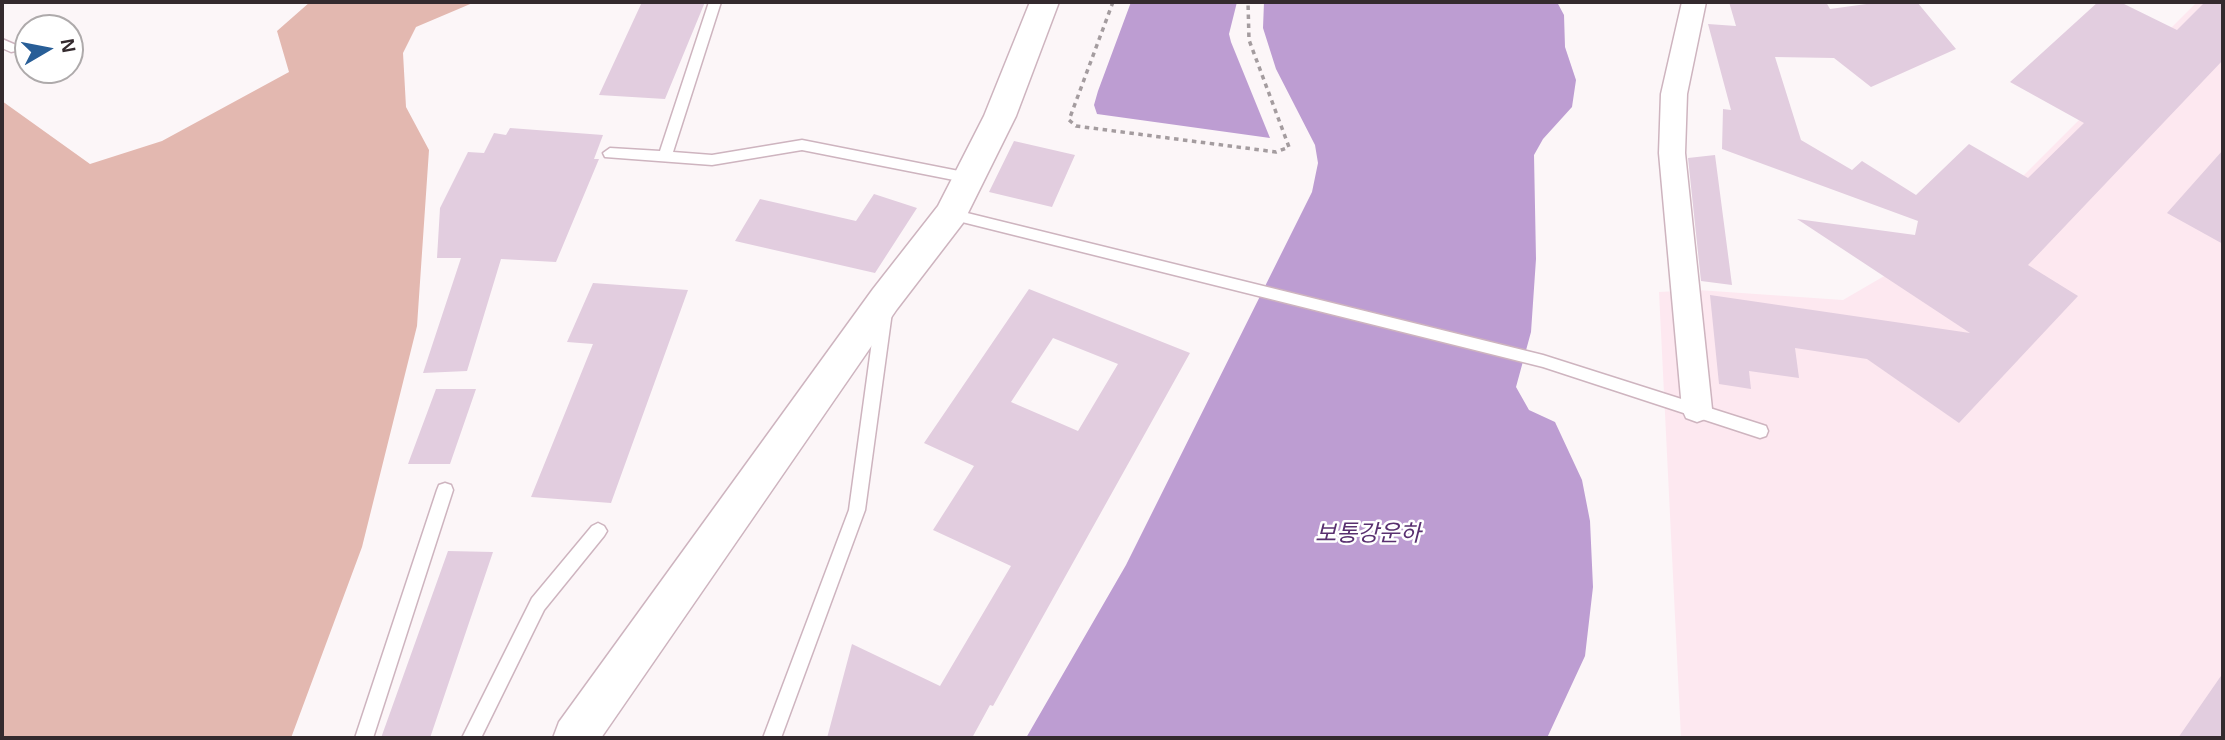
<!DOCTYPE html>
<html>
<head>
<meta charset="utf-8">
<style>
  body { margin:0 }
  #map { position:relative; width:2225px; height:740px; overflow:hidden; background:#fcf6f8; font-family:Helvetica,sans-serif }
  canvas { display:block }
  .frame { position:absolute; inset:0; border:4px solid #342a2e; pointer-events:none }
  .north { position:absolute; left:14px; top:14px; width:70px; height:70px; box-sizing:border-box; background:#fff; border:2px solid #aeaaab; border-radius:50%; rotate:80deg; font-size:19px; font-weight:700; line-height:28px; text-align:center; color:#342a2e }
  .north::after { content:''; display:block; margin:auto; width:24px; height:32px; background:#285e97; clip-path:polygon(50% 0,100% 100%,50% 72%,0 100%) }
</style>
</head>
<body>
<div id="map">
<canvas width="2225" height="740"></canvas>
<div class="frame"></div>
<div class="north">N</div>
</div>
<script>
const ctx = document.querySelector('canvas').getContext('2d');
ctx.lineJoin = 'round';
function paint(path, color) {
  ctx.fillStyle = color;
  ctx.fill(path, 'evenodd');
}
function trace(path, color, width, dash) {
  ctx.strokeStyle = color;
  ctx.lineWidth = width;
  ctx.lineCap = dash ? 'butt' : 'round';
  ctx.setLineDash(dash || []);
  ctx.stroke(path);
}
function label(font, color, halo, rows, align = 'center') {
  ctx.font = font + ' Helvetica,"Noto Sans KR",sans-serif';
  ctx.lineWidth = 5;
  ctx.setLineDash([]);
  ctx.textBaseline = 'middle';
  ctx.strokeStyle = halo;
  ctx.fillStyle = color;
  for (const [text, x, y, turn = 0] of rows) {
    ctx.save();
    ctx.translate(x, y);
    ctx.rotate((+turn || 0) * Math.PI / 180);
    ctx.textAlign = isNaN(turn) ? turn : align;
    if (halo) ctx.strokeText(text, 0, 0);
    ctx.fillText(text, 0, 0);
    ctx.restore();
  }
}
paint(new Path2D(`
  M2197 2H2223V738H1681L1659 292 1698 290 1843 300 1977 222Z`), '#fde8f0');
paint(new Path2D(`
  M310 2H475L416 27 403 53 406 107 429 150 417 326 362 547 291 738H2V101L90 164 162 141 289 72 277 31Z`), '#e3b8b0');
paint(new Path2D(`
  M1131 2H1237L1229 34 1231 42 1270 138 1097 114 1094 105 1098 91Z
  M1264 2H1557L1564 15 1565 47 1576 80 1572 107 1543 139 1534 155 1536 259 1531 332 1516 387 1529 410 1555 422 1582 480 1590 521 1593 587 1585 656 1547 738H1026L1126 565 1312 192 1318 163 1315 145 1276 69 1263 28Z`), '#bd9dd2');
paint(new Path2D(`
  M642 2H705L665 99 599 95Z
  M1729 2H1826L1830 9 1881 2H1917L1956 49 1871 87 1834 58 1775 57 1801 140 1852 170 1862 161 1916 195 1969 144 2028 178 2084 123 2010 82 2098 2H2120L2177 30 2205 2H2223V60L2028 265 2078 296 1959 423 1867 359 1795 348 1799 378 1749 371 1751 389 1719 384 1710 295 1970 333 1797 219 1915 235 1918 221 1722 149 1723 109 1731 110 1708 24 1736 26Z
  M510 128 603 135 594 159H599L556 262 501 259 467 371 423 373 461 258H437L440 208 468 152 484 153 494 133 506 135Z
  M1014 141 1075 155 1052 207 989 192Z
  M2223 150V244L2167 213Z
  M1715 155 1732 285 1701 281 1688 158Z
  M874 194 917 208 875 273 735 241 760 199 856 221Z
  M593 283 688 290 611 503 531 497 593 344 567 342Z
  M1029 289 1190 353 993 706 990 705 972 738H827L852 644 940 686 1011 566 933 530 974 466 924 443ZM1053 338 1118 364 1078 431 1011 402Z
  M436 389H476L450 464H408Z
  M448 551 493 552 430 738H381Z
  M2223 673V738H2178Z`), '#e2cddf');
const service = new Path2D(`
  M709 2H721L673 152 712 155 802 140 969 173 974 174 976 178 974 182 969 183 802 150 712 165 605 157 603 153 610 148 660 151Z
  M2 39 16 45V51L11 52 2 48Z
  M951 209 1543 355 1760 424 1766 426 1768 431 1766 436 1760 438 1543 367 946 218 944 214Z
  M884 306 889 308 892 312 865 510 781 738H763L849 510 876 312 879 308Z
  M445 483 451 485 453 490 373 738H355L437 490 439 485Z
  M598 523 604 526 607 531 604 536 544 610 481 738H462L532 598 592 526Z`);
const minor = new Path2D(`
  M1682 2H1706L1687 94 1685 153 1712 409 1708 418 1697 422 1686 418 1682 409 1659 153 1661 94Z`);
const tertiary = new Path2D(`
  M1030 2H1059L1016 116 963 223 897 309 601 738H553L559 722 873 289 938 206 984 116Z`);
trace(service, '#ceb4bf', 3);
trace(minor, '#ceb4bf', 3);
trace(tertiary, '#ceb4bf', 3);
trace(new Path2D(`
  M1113 2 1069 120 1076 126 1276 152 1289 147 1249 40 1248 2`), '#a49c9f', 3.5, [4.5, 4.5]);
paint(service, '#fff');
paint(minor, '#fff');
paint(tertiary, '#fff');
label('italic 23px', '#593070', '#fff', [
  ["보통강운하",1368,535]
]);
</script>
</body>
</html>
